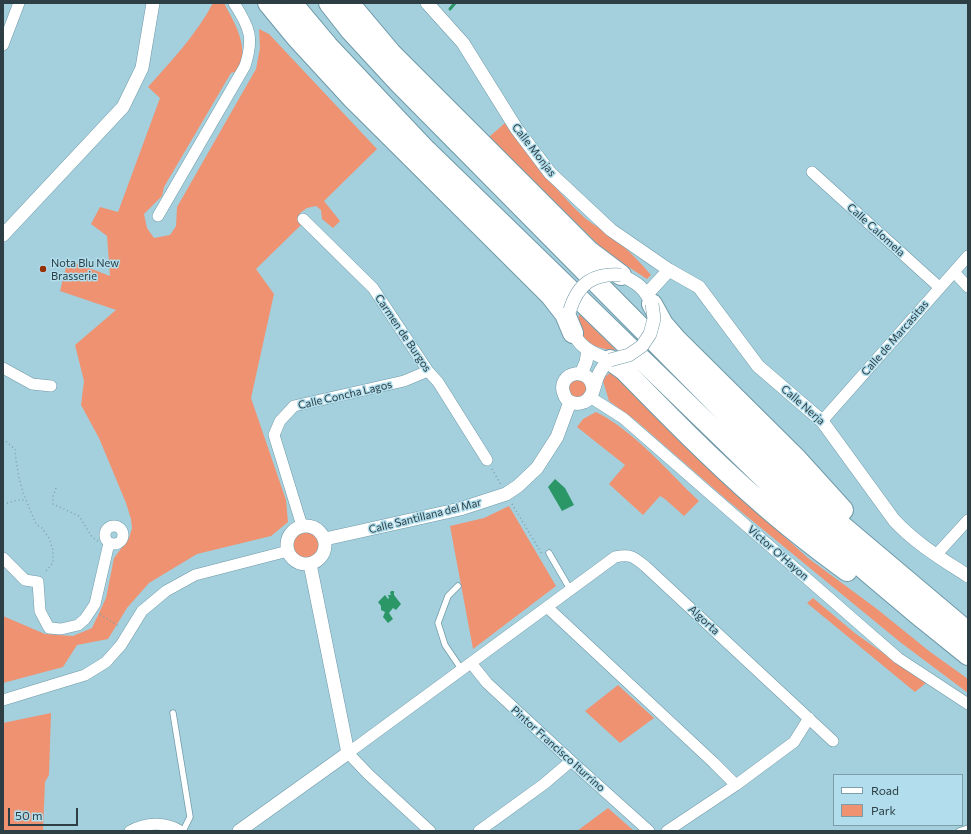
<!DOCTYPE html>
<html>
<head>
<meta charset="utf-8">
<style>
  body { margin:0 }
  #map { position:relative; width:971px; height:834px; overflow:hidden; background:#a4d0de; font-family:Commissioner,sans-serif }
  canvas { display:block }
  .frame { position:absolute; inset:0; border:4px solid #2d3f44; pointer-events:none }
  .legend { position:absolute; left:833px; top:774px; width:130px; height:52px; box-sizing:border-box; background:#b1ddec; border:1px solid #7c9ea9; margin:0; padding:5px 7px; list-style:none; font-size:12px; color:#2d3f44 }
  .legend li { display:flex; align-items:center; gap:8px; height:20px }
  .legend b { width:20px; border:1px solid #7c9ea9 }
  .scale { position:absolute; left:8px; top:808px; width:70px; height:18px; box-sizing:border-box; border:2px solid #2d3f44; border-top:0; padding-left:5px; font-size:12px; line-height:14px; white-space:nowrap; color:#2d3f44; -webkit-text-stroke:3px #b1ddec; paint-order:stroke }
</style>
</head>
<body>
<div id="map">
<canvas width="971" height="834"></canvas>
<div class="frame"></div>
<ul class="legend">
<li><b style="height:5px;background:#fff"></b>Road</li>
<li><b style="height:11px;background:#ee9272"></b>Park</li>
</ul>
<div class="scale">50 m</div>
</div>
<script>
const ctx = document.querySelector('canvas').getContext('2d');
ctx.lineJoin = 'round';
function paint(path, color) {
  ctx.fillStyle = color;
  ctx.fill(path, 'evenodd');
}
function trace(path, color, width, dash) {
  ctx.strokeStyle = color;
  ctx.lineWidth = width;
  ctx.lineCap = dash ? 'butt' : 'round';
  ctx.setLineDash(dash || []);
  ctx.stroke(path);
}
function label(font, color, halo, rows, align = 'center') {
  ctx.font = font + ' Commissioner,sans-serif';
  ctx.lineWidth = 3;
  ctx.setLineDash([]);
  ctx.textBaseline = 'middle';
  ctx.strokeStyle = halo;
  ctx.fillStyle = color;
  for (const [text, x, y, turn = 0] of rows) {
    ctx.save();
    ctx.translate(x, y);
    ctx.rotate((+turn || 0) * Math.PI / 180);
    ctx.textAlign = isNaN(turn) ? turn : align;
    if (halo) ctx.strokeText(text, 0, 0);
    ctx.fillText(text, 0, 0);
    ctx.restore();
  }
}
paint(new Path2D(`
  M213 3H224C235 24 250 47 238 71L231 73 164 187 162 196 144 214 147 228 154 238 170 235 176 226 177 207 256 69 260 48 259 29 269 34 377 149 324 201 340 221 333 228 322 219 321 210 316 206 307 208 300 213 299 218 301 225 256 269 274 294 251 398 286 500 288 522 271 536 197 554 149 583 127 608 108 639 77 645 63 667 3 683V616L45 634 73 636 92 628 106 598 114 558 129 538 132 528 131 519 126 503 99 438 81 405 84 381 75 345 116 310 60 291 68 260 110 276 107 236 91 224 100 207 118 212 160 98 148 87C172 60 196 35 213 3Z
  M505 123C531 156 555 191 586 219 595 226 605 231 614 238 627 249 640 262 651 275L647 279 607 253 489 137Z
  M579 314 616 350C594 350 575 338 579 314Z
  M610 373 617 376 747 503 808 558 877 609 929 651 968 679V693L900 642 727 500 634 419 609 401 603 381 606 376Z
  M579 378 589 387 582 400 570 396 568 385 570 382Z
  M596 412C637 433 666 470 699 501L684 516 665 499 660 496 643 515 609 484 625 465 577 427 583 419Z
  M509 506 556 586 473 649 450 526 484 518Z
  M291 544a15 15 0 1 1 30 0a15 15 0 1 1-30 0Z
  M813 598 856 634 926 683 915 692 807 603Z
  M618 685 654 718 620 743 585 711Z
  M51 713 49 775 45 782 43 831H3V723Z
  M608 808 634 831H577Z`), '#ee9272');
paint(new Path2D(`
  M555 479 565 488 574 505 562 511 548 487Z
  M391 591H394V595L401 604 396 610 393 608 389 613 393 619 388 623 383 617 385 612 381 610V606L378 602 385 595 388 599 389 598 388 595H391L390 593Z`), '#2b9767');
trace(new Path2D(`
  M450 9 455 3`), '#2b9767', 3);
const service = new Path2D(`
  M549 553 570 589
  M458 586 448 596 438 623 445 645 462 670
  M173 713 190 817 183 831
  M959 831 968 828`);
const minor = new Path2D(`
  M3 45 19 3
  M812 172 939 287
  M158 216 245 66C254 38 250 28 234 3
  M303 219 373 288 428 371 438 382 487 460
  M954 272 968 287
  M3 368 32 384 51 386
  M590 397 623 418 898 658 968 704
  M822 421 968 256
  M105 535a9 9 0 1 1 18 0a9 9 0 1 1-18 0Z
  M302 526 274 435 280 421 294 406 404 381 428 371
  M936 555 968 520
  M3 558 25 580 38 582 40 611 49 628 61 629 78 625 85 619 95 604 109 543
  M547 607 714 763 736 785
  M471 663 487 683 571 761 649 831
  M3 700 85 675 106 662 121 645 142 611 166 591 195 575 288 551
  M130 831C145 823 165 821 180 831
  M430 831 368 774 348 753 615 557C630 554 633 556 645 566L833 741
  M479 831 544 784 571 761
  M667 831 736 785 794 742 809 718`);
const tertiary = new Path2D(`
  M427 3 463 43 516 128 550 173 611 230 669 270 699 287 758 366 822 421 894 520C915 543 942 559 968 576
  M3 235 123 107 142 68 153 3
  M621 275C637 283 644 287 652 304
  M647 294 669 270
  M572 326C575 346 593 354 610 360
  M581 374 586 362 588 351
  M593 392C593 363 555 372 564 394 565 397 567 400 569 401 573 404 580 404 584 402 595 397 594 381 600 372 602 368 606 364 608 359
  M287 545a19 19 0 1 1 38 0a19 19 0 1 1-38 0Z
  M325 539 460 509 506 494 518 486 537 468 557 437 570 402
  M239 831 348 753 310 564`);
const motorway = new Path2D(`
  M268 3 296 37 353 99 551 296 565 314 573 333
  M292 3 328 46 426 150 774 488C837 547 901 602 968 655
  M329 3 351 31 399 83 771 459 841 525 968 632
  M349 3 391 53 589 251 621 275
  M652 304 663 324 676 339 795 457 843 510
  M610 360 624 370C667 414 712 460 759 501 787 526 817 549 847 571`);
trace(service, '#6f99a7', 7);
trace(minor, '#6f99a7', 12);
trace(tertiary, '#6f99a7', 14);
trace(motorway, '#6f99a7', 22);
trace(new Path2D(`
  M3 439 15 449C16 465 20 485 26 500
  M492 469 501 485
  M56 488 53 497V504L79 516 92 537 99 542
  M3 504 18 500H26L36 524 42 528 49 538 53 550V563L44 573
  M512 504 542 554
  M100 614 120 627`), '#7da1ac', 1.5, [1, 3]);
trace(service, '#fff', 5.5);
trace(minor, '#fff', 11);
trace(tertiary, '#fff', 13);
trace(motorway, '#fff', 20);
const tertiaryBridge = new Path2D(`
  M570 310C578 283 594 273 621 275
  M610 360 629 355 642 346 650 334 654 319 652 304`);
trace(tertiaryBridge, '#6f99a7', 14, []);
trace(tertiaryBridge, '#fff', 13);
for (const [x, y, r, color] of [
  [43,269,4,"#953000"]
]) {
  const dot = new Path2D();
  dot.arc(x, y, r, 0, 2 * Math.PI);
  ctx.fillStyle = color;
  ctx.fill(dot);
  trace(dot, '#b1ddec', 1.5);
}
label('11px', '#2d3f44', '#b1ddec', [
  ["Calle Monjas",534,150,52],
  ["Calle Calomela",876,230,42],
  ["Carmen de Burgos",403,333,56],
  ["Calle de Marcasitas",895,338,-49],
  ["Calle Concha Lagos",345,395,-13],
  ["Calle Nerja",803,405,41],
  ["Calle Santillana del Mar",425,516,-14],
  ["Víctor O'Hayon",778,553,41],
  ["Algorta",704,620,43],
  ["Pintor Francisco Iturrino",558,749,42]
]);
label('11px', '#2d3f44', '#b1ddec', [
  ["Nota Blu New",51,263],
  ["Brasserie",51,276]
], 'left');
</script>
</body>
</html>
